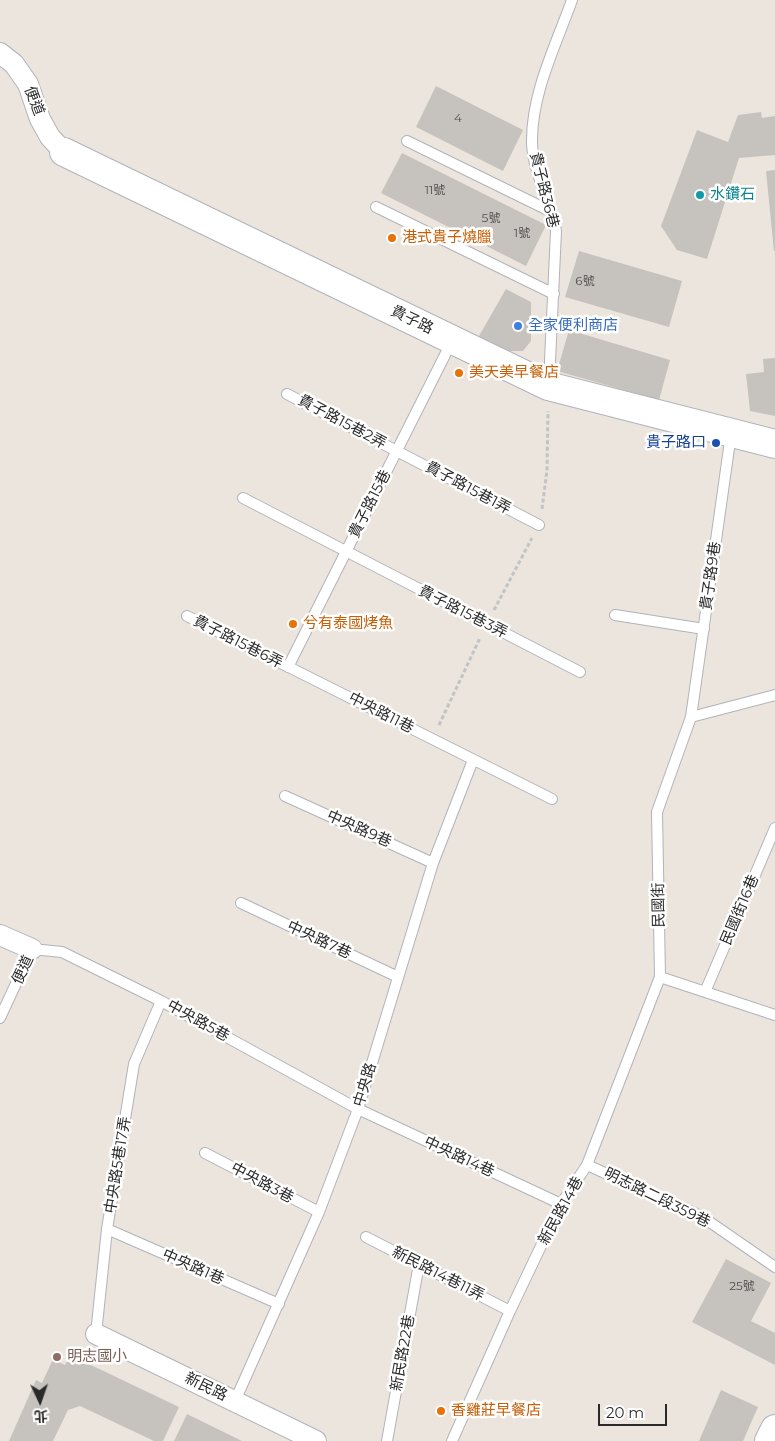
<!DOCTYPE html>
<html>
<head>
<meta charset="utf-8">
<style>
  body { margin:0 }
  #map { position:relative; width:775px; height:1441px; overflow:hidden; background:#ebe5dd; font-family:Montserrat,"Noto Sans TC",sans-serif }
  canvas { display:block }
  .north { position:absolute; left:15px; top:1376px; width:50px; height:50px; -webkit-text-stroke:4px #fff; paint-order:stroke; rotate:177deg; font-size:14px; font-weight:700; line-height:20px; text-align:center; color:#2a2a2a }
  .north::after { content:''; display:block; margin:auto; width:18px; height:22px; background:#2a2a2a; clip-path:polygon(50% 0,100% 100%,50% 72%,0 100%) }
  .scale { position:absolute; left:598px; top:1404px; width:69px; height:22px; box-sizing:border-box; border:2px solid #2a2a2a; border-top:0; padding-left:6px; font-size:15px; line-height:18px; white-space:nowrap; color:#2a2a2a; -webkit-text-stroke:4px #fff; paint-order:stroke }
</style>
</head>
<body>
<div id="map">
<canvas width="775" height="1441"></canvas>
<div class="north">北</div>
<div class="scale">20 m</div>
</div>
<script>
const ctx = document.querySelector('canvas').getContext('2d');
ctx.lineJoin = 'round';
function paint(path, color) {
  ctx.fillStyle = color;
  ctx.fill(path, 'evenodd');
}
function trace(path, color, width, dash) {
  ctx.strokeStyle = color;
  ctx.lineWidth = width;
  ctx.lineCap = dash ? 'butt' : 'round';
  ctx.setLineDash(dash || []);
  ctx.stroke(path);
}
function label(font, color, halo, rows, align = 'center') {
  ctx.font = font + ' Montserrat,"Noto Sans TC",sans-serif';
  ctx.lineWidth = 5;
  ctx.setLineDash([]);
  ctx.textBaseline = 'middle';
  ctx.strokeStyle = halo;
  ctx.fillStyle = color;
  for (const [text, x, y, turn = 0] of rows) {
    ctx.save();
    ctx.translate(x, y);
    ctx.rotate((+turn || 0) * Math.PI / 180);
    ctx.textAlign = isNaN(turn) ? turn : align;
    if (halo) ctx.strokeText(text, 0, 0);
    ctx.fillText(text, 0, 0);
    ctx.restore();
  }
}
paint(new Path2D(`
  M436 86 523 130 503 171 416 127Z
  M761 112 762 118 775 116V155L739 158 707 259 677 250 661 226 697 130 728 142 738 115Z
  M402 153 546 225 526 266 381 193Z
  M775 170V251H774L766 171Z
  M579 251 682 281 669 327 565 297Z
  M506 289 531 302V341L523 351H508L479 336Z
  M569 330 670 360 659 400 557 371Z
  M775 358V416L750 411 746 374 764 372 763 359Z
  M726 1259 771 1283 751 1321 775 1333V1365L692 1322Z
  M70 1355 179 1407 163 1441H154L80 1406 68 1410 53 1441H9L36 1380 42 1383 53 1359 65 1365Z
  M721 1390 758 1407 743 1441H699Z
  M187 1414 242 1441H174Z`), '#c6c2bd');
const lane = new Path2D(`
  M407 141 552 212
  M376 207 554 294
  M549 383 556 231C551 201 533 173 532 143 531 94 556 45 572 0
  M287 394 539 525
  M731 434 691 717 657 812 660 977 775 1015
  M243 498 580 672
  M615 615 704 629
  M187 616 552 799
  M288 667 452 341
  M691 717 775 695
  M285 796 433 863
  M241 903 398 977
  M705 992 775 828
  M0 1018 32 949 62 952 161 1001 358 1109 561 1204
  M205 1153 319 1212
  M587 1165 701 1216 775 1267
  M107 1229 279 1304
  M366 1237 510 1311
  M96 1334 107 1229 134 1064 161 1001
  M235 1401 319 1212 358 1109 433 863 473 760
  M387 1441 419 1264
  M452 1441 510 1311 561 1204 587 1165 660 977`);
const street = new Path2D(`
  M0 53 14 64 28 84 40 119 50 137 64 152
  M0 935 32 949
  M96 1334 316 1441`);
const secondary = new Path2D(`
  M64 152 548 386 775 444
  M769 1441 775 1429`);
trace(lane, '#b1b3bc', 12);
trace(street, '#b1b3bc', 22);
trace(secondary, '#b1b3bc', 30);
trace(new Path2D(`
  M542 509 547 470 548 411
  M494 610 532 538
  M439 725 480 638`), '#c3c3c3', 3, [4, 2.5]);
trace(lane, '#fff', 10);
trace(street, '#fff', 20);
trace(secondary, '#fff', 28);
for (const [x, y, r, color] of [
  [700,195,5,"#0f9aa8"],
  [392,238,5,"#e8710a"],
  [518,326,5,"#3f7fe0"],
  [459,373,5,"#e8710a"],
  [716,443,5,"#1a4fb4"],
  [293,624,5,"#e8710a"],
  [57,1357,5,"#8d6e63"],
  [441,1411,5,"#e8710a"]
]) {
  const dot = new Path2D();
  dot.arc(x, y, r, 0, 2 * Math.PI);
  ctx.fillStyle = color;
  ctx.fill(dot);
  trace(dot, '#fff', 2);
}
label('12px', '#51504f', null, [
  ["4",458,118],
  ["11號",435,190],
  ["5號",491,218],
  ["1號",522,233],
  ["6號",585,281],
  ["25號",742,1286]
]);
label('15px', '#2a2a2a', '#fff', [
  ["便道",34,101,69],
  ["貴子路36巷",544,190,76],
  ["貴子路",412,320,26],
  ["貴子路15巷2弄",342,422,28],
  ["貴子路15巷1弄",468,488,28],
  ["貴子路15巷",370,504,-63],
  ["貴子路9巷",711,576,-82],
  ["貴子路15巷3弄",463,612,27],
  ["貴子路15巷6弄",238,642,27],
  ["中央路11巷",381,713,27],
  ["中央路9巷",359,829,24],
  ["民國街",659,905,-91],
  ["民國街16巷",740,910,-67],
  ["中央路7巷",319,940,25],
  ["便道",23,970,-65],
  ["中央路5巷",198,1021,29],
  ["中央路",365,1085,-73],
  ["中央路14巷",459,1157,25],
  ["中央路5巷17弄",118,1165,-81],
  ["中央路3巷",262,1183,28],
  ["明志路二段359巷",657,1198,26],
  ["新民路14巷",561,1211,-61],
  ["中央路1巷",193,1267,24],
  ["新民路14巷11弄",438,1274,27],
  ["新民路22巷",403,1353,-80],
  ["新民路",206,1387,26]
]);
label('15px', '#0d838f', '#fff', [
  ["水鑽石",710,195]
], 'left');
label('15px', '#c56008', '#fff', [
  ["港式貴子燒臘",402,238],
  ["美天美早餐店",469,373],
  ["兮有泰國烤魚",303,624],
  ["香雞莊早餐店",451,1411]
], 'left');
label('15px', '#366cbe', '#fff', [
  ["全家便利商店",528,326]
], 'left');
label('15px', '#164399', '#fff', [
  ["貴子路口",706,443]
], 'right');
label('15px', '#785e54', '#fff', [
  ["明志國小",67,1357]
], 'left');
</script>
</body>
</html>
